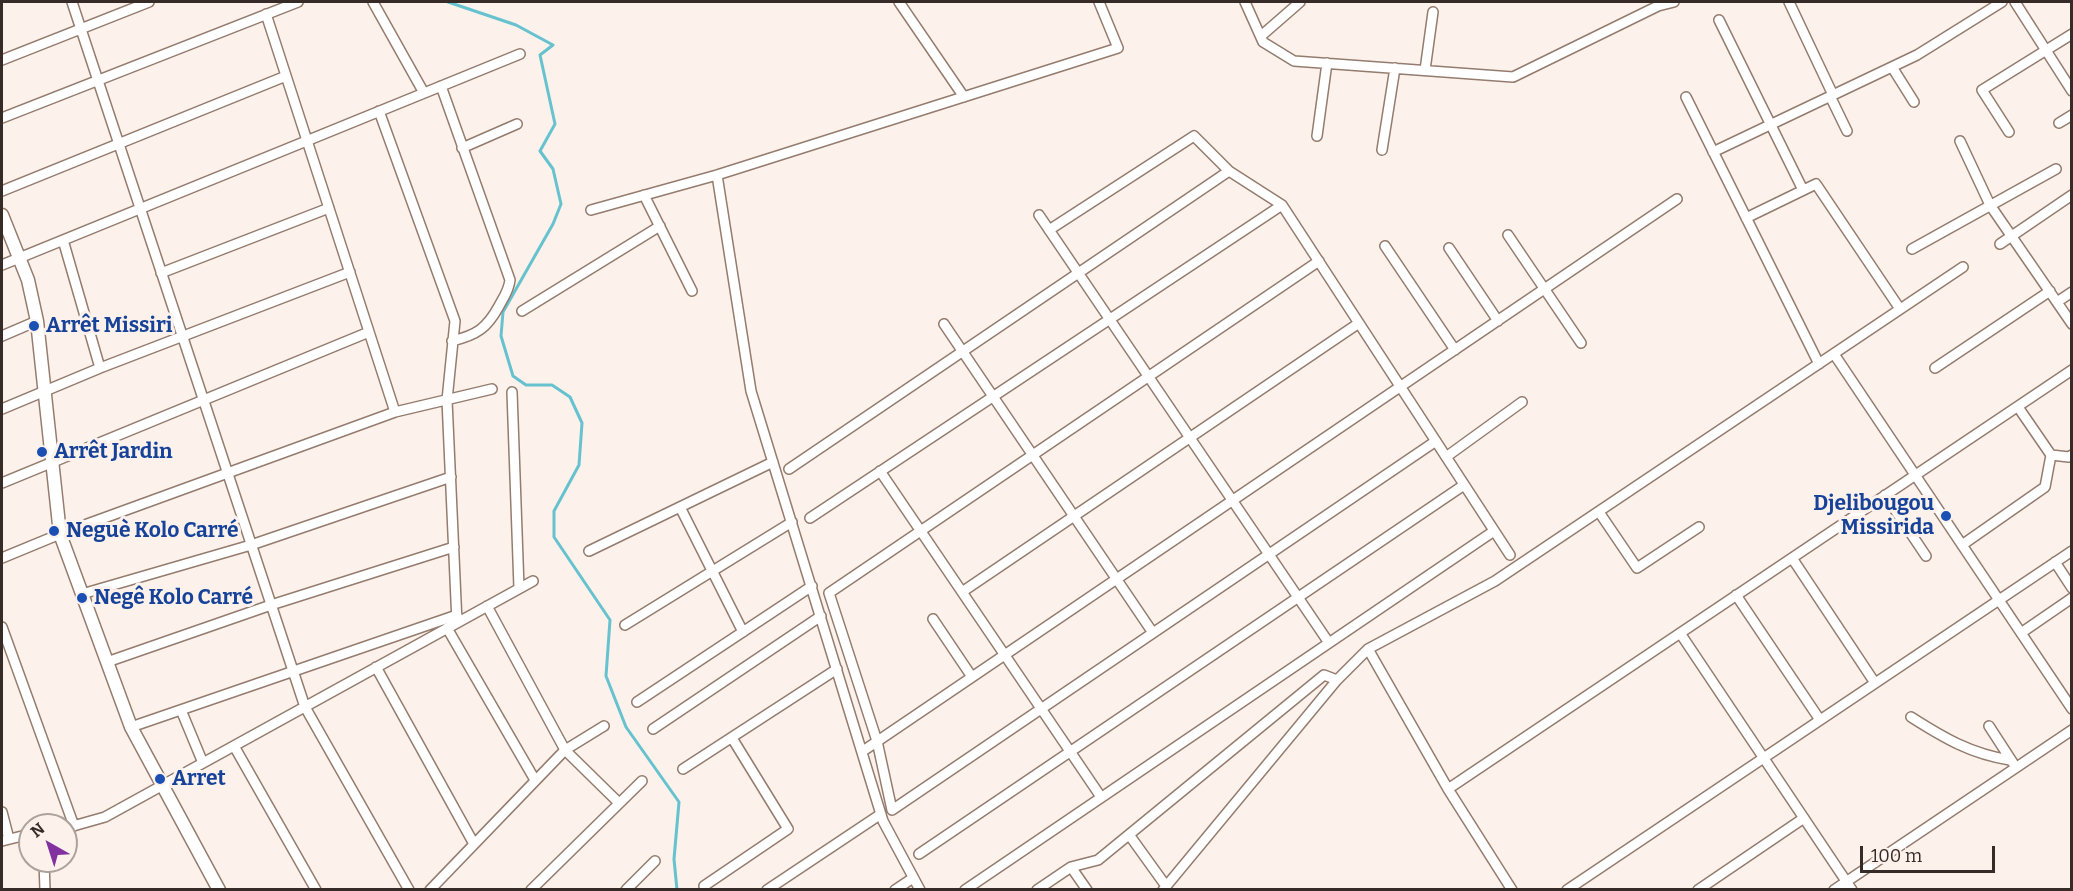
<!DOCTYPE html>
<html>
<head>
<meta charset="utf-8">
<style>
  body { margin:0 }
  #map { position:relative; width:2073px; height:891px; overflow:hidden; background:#fcf1eb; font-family:Bitter,serif }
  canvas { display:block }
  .frame { position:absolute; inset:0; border:3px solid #362b26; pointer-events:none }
  .north { position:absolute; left:18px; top:813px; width:60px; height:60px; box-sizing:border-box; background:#fcf1eb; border:2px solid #ada29c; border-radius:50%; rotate:321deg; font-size:16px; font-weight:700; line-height:24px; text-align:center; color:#362b26 }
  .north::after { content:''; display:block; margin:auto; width:21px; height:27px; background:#8231a0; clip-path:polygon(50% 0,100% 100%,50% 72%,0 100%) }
  .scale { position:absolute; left:1860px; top:846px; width:135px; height:27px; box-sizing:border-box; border:3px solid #362b26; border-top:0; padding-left:8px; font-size:18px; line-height:21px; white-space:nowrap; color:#362b26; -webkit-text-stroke:4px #fcf1eb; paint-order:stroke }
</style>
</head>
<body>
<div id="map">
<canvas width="2073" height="891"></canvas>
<div class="frame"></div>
<div class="north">N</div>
<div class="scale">100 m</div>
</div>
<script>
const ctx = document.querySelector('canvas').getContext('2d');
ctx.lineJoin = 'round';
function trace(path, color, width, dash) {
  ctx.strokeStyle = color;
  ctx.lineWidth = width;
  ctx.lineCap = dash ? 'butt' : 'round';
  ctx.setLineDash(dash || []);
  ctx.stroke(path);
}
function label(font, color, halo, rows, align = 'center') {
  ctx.font = font + ' Bitter,serif';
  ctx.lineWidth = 6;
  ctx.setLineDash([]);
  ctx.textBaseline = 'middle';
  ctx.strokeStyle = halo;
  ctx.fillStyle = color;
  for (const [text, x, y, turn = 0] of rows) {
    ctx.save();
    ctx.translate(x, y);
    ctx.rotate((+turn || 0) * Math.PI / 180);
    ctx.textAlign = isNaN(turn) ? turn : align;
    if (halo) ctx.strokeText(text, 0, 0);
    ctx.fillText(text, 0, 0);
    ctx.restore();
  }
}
trace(new Path2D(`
  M448 2 516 25 553 45 540 55 555 124 540 151 553 169 561 204 553 224 503 312 501 336 513 376 526 385H552L570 397 582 423 579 465 554 511V537L610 620 606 676 626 727 679 802 674 859 677 890`), '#66c2ce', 3);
const minor = new Path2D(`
  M72 2 305 707 409 890
  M373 2 424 93
  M899 2 964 97
  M1245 2 1263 42 1294 61 1513 77 1658 6 1674 2
  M1789 2 1833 95
  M2015 2 2072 91
  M266 14 395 412
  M1719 20 1803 190
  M1261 36 1300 2
  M2 60 149 2
  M1892 67 1914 102
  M1425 70 1433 12
  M441 86 510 280C509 290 504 297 499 306 487 328 477 335 452 341
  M1830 96 1847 131
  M1686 97 1819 364
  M379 111 455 321 447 400 457 623
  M2 118 298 2
  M2059 123 2072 115
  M2009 132 1982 90 2072 34
  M1317 136 1327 63
  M1960 141 1990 205 2072 324
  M462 148 517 124
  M1382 150 1395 68
  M1713 152 1917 55 2002 2
  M717 175 751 391 883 821 920 890
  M2 191 286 76
  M644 195 692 291
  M591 210 717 175 1118 48 1099 2
  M1039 215 1329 643
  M1746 218 1816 184 1900 309
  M1049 230 1194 136 1229 171 1282 205 1510 555
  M1508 235 1581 343
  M63 240 100 368
  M2000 244 2072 195
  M1385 246 1455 350
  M1449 248 1498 321
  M1912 249 2056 169
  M1319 261 829 593 877 741 892 810 1436 441
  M2 265 520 54
  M161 273 329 208
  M2057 302 2072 292
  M522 311 660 226
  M944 324 1153 633
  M2 336 37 321
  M1834 354 2072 709
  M1935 368 2050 291
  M512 392 519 588
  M2 409 100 368 350 272
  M2051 455 2069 457 2072 455
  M1446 457 1522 402
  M789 469 1229 171
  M880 471 1101 797
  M2 483 369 332
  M1885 495 1926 556
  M680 507 743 632
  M1599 512 1637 568 1699 527
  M810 518 1282 205
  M1962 545 2045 487 2051 455 2018 407
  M589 551 773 462
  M2 558 60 534 395 412 492 389
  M1792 558 1875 683
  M2055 562 2072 588
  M962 592 1359 323
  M82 594 251 545 451 477
  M1736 595 1820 720
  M487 606 565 750 619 803
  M933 619 972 677
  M625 625 792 522
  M2 627 74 826
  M447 628 535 780
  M1680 633 1852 890
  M2021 633 2072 598
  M1368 649 1448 789 1512 890
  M107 662 271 605 454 547
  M376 667 474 844
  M637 702 812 586
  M181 710 203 763
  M1911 717C1944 738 1971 754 2010 760
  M1989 726 2013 763
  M131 727 457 615
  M653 729 821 616
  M234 746 316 890
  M863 751 1677 199
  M683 769 837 669
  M1448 789 2072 370
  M2 812 9 839
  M66 828 105 817 533 581
  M1130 836 1166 886
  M2 841 30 834
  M919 854 1464 485
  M44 861 45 890
  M1071 867 1087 890
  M704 886 788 829 732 738
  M430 890 565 750 604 726
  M531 890 642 781
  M626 890 655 861
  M767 890 881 814
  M895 890 913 878
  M965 890 1494 531
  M1037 890 1071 867 1098 860 1324 675 1337 680
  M1163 890 1337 680 1368 649 1495 581 1963 267
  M1567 890 2072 551
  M1698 890 1804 818
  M1834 890 2072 730`);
const tertiary = new Path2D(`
  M2 215 28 280 37 321 60 534 131 727 219 890`);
trace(minor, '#947c6e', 12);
trace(tertiary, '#947c6e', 15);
trace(minor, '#fff', 9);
trace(tertiary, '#fff', 12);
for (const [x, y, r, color] of [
  [34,326,6,"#1a4fb4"],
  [42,452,6,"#1a4fb4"],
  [1946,516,6,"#1a4fb4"],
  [54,531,6,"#1a4fb4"],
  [82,598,6,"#1a4fb4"],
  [160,779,6,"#1a4fb4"]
]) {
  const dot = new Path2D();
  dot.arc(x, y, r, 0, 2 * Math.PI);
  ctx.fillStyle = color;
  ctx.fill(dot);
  trace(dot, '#fcf1eb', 2);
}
label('bold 21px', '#164399', '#fcf1eb', [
  ["Arrêt Missiri",46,326],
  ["Arrêt Jardin",54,452],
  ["Djelibougou",1934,504,"right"],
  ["Missirida",1934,528,"right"],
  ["Neguè Kolo Carré",66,531],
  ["Negê Kolo Carré",94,598],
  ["Arret",172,779]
], 'left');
</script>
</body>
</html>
